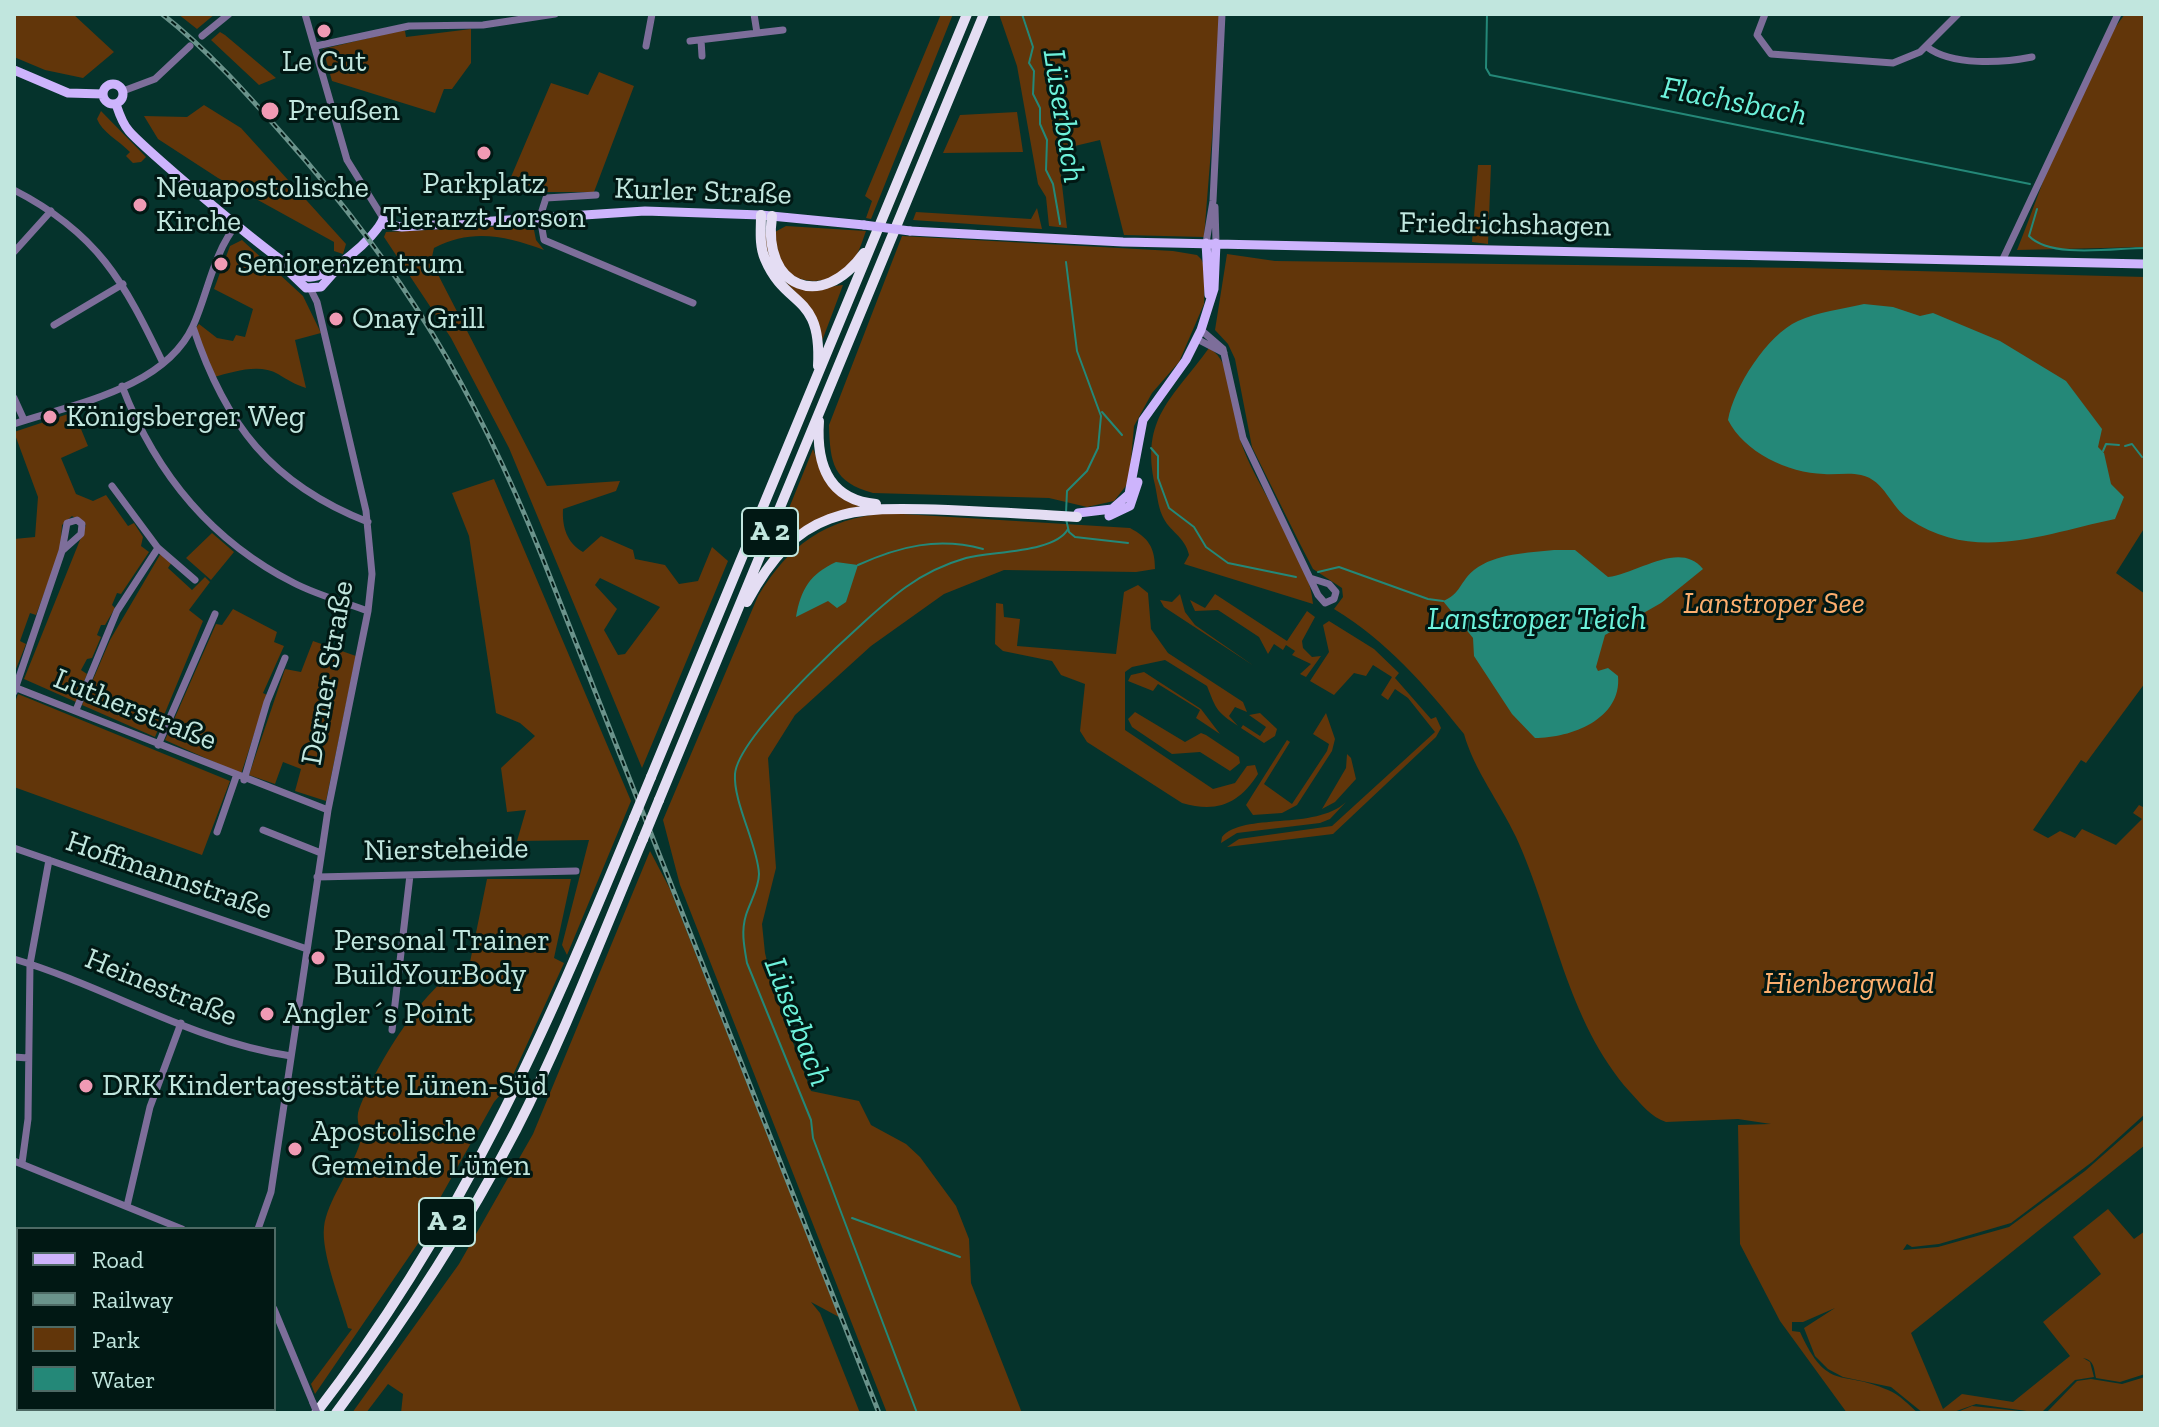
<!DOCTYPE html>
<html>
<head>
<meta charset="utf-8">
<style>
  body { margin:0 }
  #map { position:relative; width:2159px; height:1427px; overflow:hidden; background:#05332c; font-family:"Zilla Slab",serif }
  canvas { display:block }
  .frame { position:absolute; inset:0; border:16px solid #c1e6de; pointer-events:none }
  .legend { position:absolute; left:16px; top:1227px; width:260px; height:184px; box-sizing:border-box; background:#011814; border:2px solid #4e6a65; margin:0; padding:10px 14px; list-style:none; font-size:24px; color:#c1e6de }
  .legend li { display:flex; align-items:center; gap:16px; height:40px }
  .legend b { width:40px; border:2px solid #4e6a65 }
</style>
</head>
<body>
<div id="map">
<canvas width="2159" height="1427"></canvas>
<div class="frame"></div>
<ul class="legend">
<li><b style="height:10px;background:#cdb4fc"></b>Road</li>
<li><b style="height:10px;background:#6a938b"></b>Railway</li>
<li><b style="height:22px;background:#62360a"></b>Park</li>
<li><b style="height:22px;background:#248878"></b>Water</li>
</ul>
</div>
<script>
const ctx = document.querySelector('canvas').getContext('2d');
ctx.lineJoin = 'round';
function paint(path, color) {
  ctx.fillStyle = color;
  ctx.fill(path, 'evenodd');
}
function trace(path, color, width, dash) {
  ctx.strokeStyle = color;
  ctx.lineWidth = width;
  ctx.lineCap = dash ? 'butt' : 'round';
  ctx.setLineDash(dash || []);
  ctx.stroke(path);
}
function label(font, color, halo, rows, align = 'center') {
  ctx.font = font + ' "Zilla Slab",serif';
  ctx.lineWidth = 6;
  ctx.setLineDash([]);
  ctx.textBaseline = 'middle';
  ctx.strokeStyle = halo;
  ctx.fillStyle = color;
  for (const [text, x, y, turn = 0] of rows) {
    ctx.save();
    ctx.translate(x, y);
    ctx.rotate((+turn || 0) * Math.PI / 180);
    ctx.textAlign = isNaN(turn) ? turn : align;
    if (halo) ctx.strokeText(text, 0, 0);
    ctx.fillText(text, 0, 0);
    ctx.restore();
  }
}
paint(new Path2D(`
  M14 14H73L114 52 83 78 45 70 14 57Z
  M178 14H215L197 29Z
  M941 14H953L871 219 866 218 872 201 865 196Z
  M999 14H1222L1204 237 1124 235 1100 140 1058 150 1067 228 1049 226 1046 197 1038 184 1017 66Z
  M2125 14H2145V247L2017 250C2049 172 2073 81 2125 14Z
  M471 29V63L452 89H444L435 113 332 81 323 49 398 31H405L406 37Z
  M220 32 225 35 276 78 259 85 211 40Z
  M599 72 634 86 594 192H537L508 184 551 83 588 95Z
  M204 105 241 128 346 244 343 254 334 251V242L218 178 158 139 144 116 187 117Z
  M101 111 146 157 141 162 133 163 126 156 130 152C118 140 102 132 97 119Z
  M1017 112 1023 152 943 153 960 115Z
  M1478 165H1491L1488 244 1472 242Z
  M1037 208 1042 229 913 220 916 212 1031 219Z
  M533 225 536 240 544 250C506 236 472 228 434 248L431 261 547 486 620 481 616 491 563 509C562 527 567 543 583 552L601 536 633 550 635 559 665 565 679 584 698 581 712 547 728 561 642 768 509 448 451 338 384 237 386 232ZM600 578 660 607 625 654 618 655 604 630 617 609 595 585Z
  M786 226 866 231C862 242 858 256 850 265 835 285 793 288 781 263 776 254 775 242 773 233Z
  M765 229C769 258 778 290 818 289 827 289 835 285 843 285L822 341C816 291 762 283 765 229Z
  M902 236 1173 251 1197 255 1201 259 1205 267 1204 304 1179 362 1152 393 1134 426 1129 482 1114 501 1087 507 1049 498 873 493C833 482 830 463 829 425Z
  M242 240 303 296 321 333 295 340 306 388C294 384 288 380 278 374 259 363 233 372 214 377L195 329 199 324 217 338 233 341 236 335 245 337 253 309 214 289 230 246Z
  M1227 254 1275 261 1803 268 2145 277V527L2116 573 2145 594V683L2086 763 2081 760 2033 830 2048 838 2060 831 2075 838 2082 829 2116 845 2142 819 2133 813 2139 805 2145 808V1114L2092 1162 2011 1223 1939 1244 1912 1247 1907 1244 1903 1250 1938 1247 2009 1227 2085 1171 2145 1118V1145L1911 1333 1943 1409 1962 1394 2013 1402 2070 1356 2043 1322 2101 1274 2073 1237 2108 1209 2134 1239 2145 1231V1374L2120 1382 2096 1378C2094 1368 2094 1360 2083 1358L2090 1362 2094 1377 2075 1380 2041 1413 1976 1404 1951 1413H1923L1891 1387 1843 1377 1828 1369 1815 1356 1804 1328 1835 1308 1803 1322H1792V1331L1800 1332C1828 1393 1841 1369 1888 1390 1900 1395 1909 1405 1918 1413H1847L1780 1321 1740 1244 1738 1125 1771 1124 1738 1119 1666 1122C1651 1117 1641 1104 1630 1092 1566 1020 1555 922 1516 837 1500 803 1474 770 1464 734 1425 685 1388 642 1334 609L1343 597 1342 588 1313 569 1299 542 1252 447 1235 359 1228 344 1215 330Z
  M1209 348C1235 363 1232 412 1240 439 1254 486 1311 558 1313 604L1184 564 1189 555C1185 536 1169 532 1162 515 1158 506 1157 494 1155 485 1140 418 1173 398 1209 348Z
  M74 412 88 446 61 458 76 494 93 501 106 495 128 526 134 523 143 537 141 546 149 552 121 594 117 593 112 605 115 608 105 625H101L97 635 101 637 92 658 87 659 81 670 87 674 76 702 24 679 86 525 72 516 62 525 60 551 36 615 30 613 20 641 26 644 14 674V539L35 537 38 497 14 432Z
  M813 449 827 484 861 506C823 517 796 533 768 560Z
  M494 479 631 801 567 955 562 945 589 840 517 841 526 810 507 812 501 768 535 736 520 723 496 713 469 536 452 493Z
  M886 513 1130 528C1149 538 1155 548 1155 569L1136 572 1004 570 944 594 871 646 795 715 768 758 776 868 762 924 765 953 775 994 811 1091 859 1101 871 1125 906 1144 920 1157 956 1206 969 1239 971 1283 1022 1413H887L680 885 663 820 758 596C789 545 825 519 886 513Z
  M212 533 234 552 211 580 186 558Z
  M161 553 172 562 168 568 192 590 205 577 210 582 189 610 203 621 155 737 82 705 110 640Z
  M1138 585 1148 593 1151 629 1168 653 1243 702 1247 712 1235 707 1229 716 1238 726C1216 711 1217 711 1207 686L1165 660 1132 667 1125 672V730L1213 789 1235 783 1247 766 1255 765 1258 774C1239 804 1217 813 1182 803L1087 742 1080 731 1085 684 1061 675 1052 661 1003 651 995 644 996 603 1003 604 1004 617 1020 619 1017 646 1116 654 1124 592Z
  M1180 594 1185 612 1195 625 1254 666 1164 607 1160 600 1172 602Z
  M1215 594 1287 641 1307 611 1315 617 1302 641 1303 648 1312 657 1321 656 1306 677 1300 674 1311 664 1292 655 1295 651 1286 645 1283 650 1274 644 1268 654 1259 637 1218 610 1195 611 1190 600 1205 608Z
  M233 609 277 632 274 642 284 646 263 693 267 695 241 774 165 740 216 624 222 625Z
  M1329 621 1374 649 1399 673 1395 678 1431 719 1436 717 1441 728 1436 737 1333 834 1227 847 1239 839 1332 826 1435 732 1408 698 1395 689 1388 700 1381 695 1392 677 1373 665 1366 676 1354 673 1334 695 1310 681 1329 652 1323 625Z
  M313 641 356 656 326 801 295 791 301 769 283 762 275 784 249 775 285 669 301 672Z
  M1144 672 1201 709 1220 734 1196 718 1200 710 1158 684 1153 691 1128 681 1131 675Z
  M18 694 230 781 202 855 14 787V705Z
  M1135 712 1185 742 1201 733 1206 735 1239 757 1240 763 1230 771 1200 752 1172 754 1132 727 1128 719Z
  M1260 713 1277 729 1275 736 1264 743 1241 728 1243 725 1260 736 1266 727 1249 715Z
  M1326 713 1335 739 1332 751 1297 805 1282 813 1253 815 1246 805 1287 740 1290 742 1264 784 1292 804 1327 751 1329 744 1313 734Z
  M1347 754 1351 758 1356 779 1335 802 1322 809 1346 768Z
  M1346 802 1330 819 1320 823 1237 833 1221 843 1222 837C1243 812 1315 831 1346 802Z
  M650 851 670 889 839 1317 811 1302 820 1313 860 1413H401L403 1394 388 1384 366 1413H352L459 1264 533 1134Z
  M487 879H571L554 958 564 963 508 1086 494 1102 426 1223 430 1226 315 1394 311 1384 352 1329 348 1328C341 1302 321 1253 324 1227 327 1201 352 1169 360 1143 363 1133 356 1123 358 1113 369 1077 430 972 469 967Z
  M14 1228 18 1230V1409H158V1413H14Z
  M2145 1377V1413H2046L2077 1381 2091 1379 2122 1384Z
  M1972 1406 2019 1411 1955 1413Z`), '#62360a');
paint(new Path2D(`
  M1864 304 1893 307 1920 316 1933 313 2000 341 2066 381 2102 429 2098 447 2104 453 2111 484 2124 497 2115 519C2047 533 1975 564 1909 519 1890 507 1885 480 1861 475 1849 472 1836 475 1824 474 1788 473 1744 452 1728 420 1734 387 1767 335 1798 321 1817 312 1843 309 1864 304Z
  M1554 550H1575L1608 577C1639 573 1680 540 1703 569L1661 603 1605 635 1596 667 1598 671 1608 668 1618 676C1622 719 1571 738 1535 738L1512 714 1474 656 1473 638 1443 601C1460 595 1461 580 1474 570 1496 553 1528 553 1554 550Z
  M836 562 858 565 846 602 837 608 828 601 796 617C801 589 810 574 836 562Z`), '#248878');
trace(new Path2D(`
  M1022 14 1033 47 1029 63 1034 71 1033 94 1040 108V124L1047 140 1046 170 1053 184 1060 224
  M1487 14 1486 68 1490 75 2030 184
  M2037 209 2029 236C2051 259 2115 248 2145 248
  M1066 262 1077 351 1101 416 1098 448 1087 471 1067 491 1066 513
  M1102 412 1122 435
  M2125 446 2132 444 2142 457
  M1151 448 1158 456V478L1169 508 1194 527 1206 547 1228 563 1296 577
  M2103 451 2106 444 2119 445
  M1066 519 1069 532 1075 537 1128 543
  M858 565C900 546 938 537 983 549
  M1318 572 1339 567 1428 599 1443 601
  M852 1218 960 1257
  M917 1413 813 1138 811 1120 747 963C744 946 741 931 746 915 750 902 759 888 759 874 758 846 733 802 735 774 738 734 871 612 906 587 924 574 945 564 966 558 992 551 1055 553 1068 529`), '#248878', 2);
trace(new Path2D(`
  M305 14 347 160 383 218
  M754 14 757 33
  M1765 14 1757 35 1771 54 1893 63 1920 52 1958 14
  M202 36 229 14
  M701 40 702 56
  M690 41 783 30
  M316 46 409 26 483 25 555 14
  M646 46 652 14
  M1927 47C1952 66 2002 63 2032 57
  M123 91 155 79 190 46
  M14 190C98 233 124 282 163 363
  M596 195 546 198 540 217 544 240 693 303
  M1215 207 1216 243
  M1206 243 1213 201 1222 14
  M14 252 51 211
  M2002 261 2118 14
  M54 325 123 284
  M193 327C225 424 271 484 368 522
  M1201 330 1223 349 1243 438 1318 595 1325 603 1334 599 1336 592 1329 584 1310 578
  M1197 339 1224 353
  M122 386C155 472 211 541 294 583 317 595 344 602 368 611
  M14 398 24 420
  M14 424C73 404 164 389 193 326 208 293 213 253 237 224
  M112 486 158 548 195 580
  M14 687 328 810
  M14 692 62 551 67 523 77 520 82 524 81 534 62 551
  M76 710 117 611 158 548
  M158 745 215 614
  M244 780 267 702 285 658
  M263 830 321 853
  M217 832 236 777
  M14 848 307 949
  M317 877 576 871
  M14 959C108 987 194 1042 291 1056
  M392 1030 410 875
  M14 1057 28 1058
  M14 1161 182 1229
  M22 1163 28 1119 30 964 49 860
  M127 1206 150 1107 181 1023
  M258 1229 271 1192 328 810 368 611 372 574 366 511 317 302 310 288
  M274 1309 313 1403`), '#7d6e9a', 7);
trace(new Path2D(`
  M14 70 68 93 103 94
  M103 94a10 10 0 1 1 20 0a10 10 0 1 1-20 0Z
  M116 104C119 113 122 123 129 131 145 150 291 274 308 277 327 280 377 236 383 219
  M382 224 402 227 645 211 761 215 864 225
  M910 231 1123 242 2145 264
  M1206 243 1209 295
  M281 264 306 288 321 287 336 270
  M1078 513 1112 509 1129 494 1143 420 1186 360 1201 330 1214 289 1216 243
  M1109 516 1130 506 1138 482`), '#cdb4fc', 9);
trace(new Path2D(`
  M761 215C761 230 759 245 765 259 786 309 822 292 818 366
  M772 216C762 288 822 312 864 253
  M819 421C816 464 828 500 876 504
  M747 602C798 507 849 506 948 510 991 512 1034 514 1077 517
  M651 777 967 14
  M659 800 984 14
  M316 1413C460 1227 545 1034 634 818
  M336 1413C403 1323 464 1230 516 1130 564 1036 602 936 643 839`), '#e4ddf3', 10);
const rail = new Path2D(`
  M162 14C208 50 247 94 286 138 403 270 475 390 541 554L879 1413`);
trace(rail, '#6a938b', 5);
trace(rail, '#011814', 2, [6]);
trace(new Path2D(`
  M313 1403 317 1413`), '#7d6e9a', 7);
trace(new Path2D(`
  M864 225 910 231`), '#cdb4fc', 9);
trace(new Path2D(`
  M634 818 651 777
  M643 839 659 800`), '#e4ddf3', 10);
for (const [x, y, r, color] of [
  [324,31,8,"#f09ab4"],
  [270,111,10,"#f09ab4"],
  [484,153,8,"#f09ab4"],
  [140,205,8,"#f09ab4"],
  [221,264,8,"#f09ab4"],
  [336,319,8,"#f09ab4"],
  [50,417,8,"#f09ab4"],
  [318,958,8,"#f09ab4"],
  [267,1014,8,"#f09ab4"],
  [86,1086,8,"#f09ab4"],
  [295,1149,8,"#f09ab4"]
]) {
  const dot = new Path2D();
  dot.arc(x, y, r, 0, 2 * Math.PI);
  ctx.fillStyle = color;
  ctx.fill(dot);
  trace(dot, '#011814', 3);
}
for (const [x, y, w] of [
  [770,532,56],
  [447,1222,56]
]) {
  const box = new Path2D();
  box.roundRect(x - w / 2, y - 24, w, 48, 6);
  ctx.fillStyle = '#011814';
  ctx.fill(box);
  trace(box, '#c1e6de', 2);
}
label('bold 28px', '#c1e6de', null, [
  ["A 2",770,532],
  ["A 2",447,1222]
]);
label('30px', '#c1e6de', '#011814', [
  ["Le Cut",324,62,"center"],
  ["Preußen",288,111],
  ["Parkplatz",484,184,"center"],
  ["Tierarzt Lorson",484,218,"center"],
  ["Neuapostolische",156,188],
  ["Kirche",156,222],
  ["Seniorenzentrum",237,264],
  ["Onay Grill",352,319],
  ["Königsberger Weg",66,417],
  ["Personal Trainer",334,941],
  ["BuildYourBody",334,975],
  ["Angler´s Point",283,1014],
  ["DRK Kindertagesstätte Lünen-Süd",102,1086],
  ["Apostolische",311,1132],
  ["Gemeinde Lünen",311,1166]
], 'left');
label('30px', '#c1e6de', '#011814', [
  ["Kurler Straße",703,192,2],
  ["Friedrichshagen",1505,225,1],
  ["Derner Straße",328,673,-80],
  ["Lutherstraße",135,710,22],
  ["Niersteheide",446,850,-1],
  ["Hoffmannstraße",169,876,19],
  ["Heinestraße",161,988,22]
]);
label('italic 30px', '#fdaf6e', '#011814', [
  ["Lanstroper See",1774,604],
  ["Hienbergwald",1849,984]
]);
label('italic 32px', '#6df2db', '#011814', [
  ["Flachsbach",1734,102,11],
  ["Lüserbach",1063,116,81],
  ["Lanstroper Teich",1537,620],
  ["Lüserbach",797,1022,69]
]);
</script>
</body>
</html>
